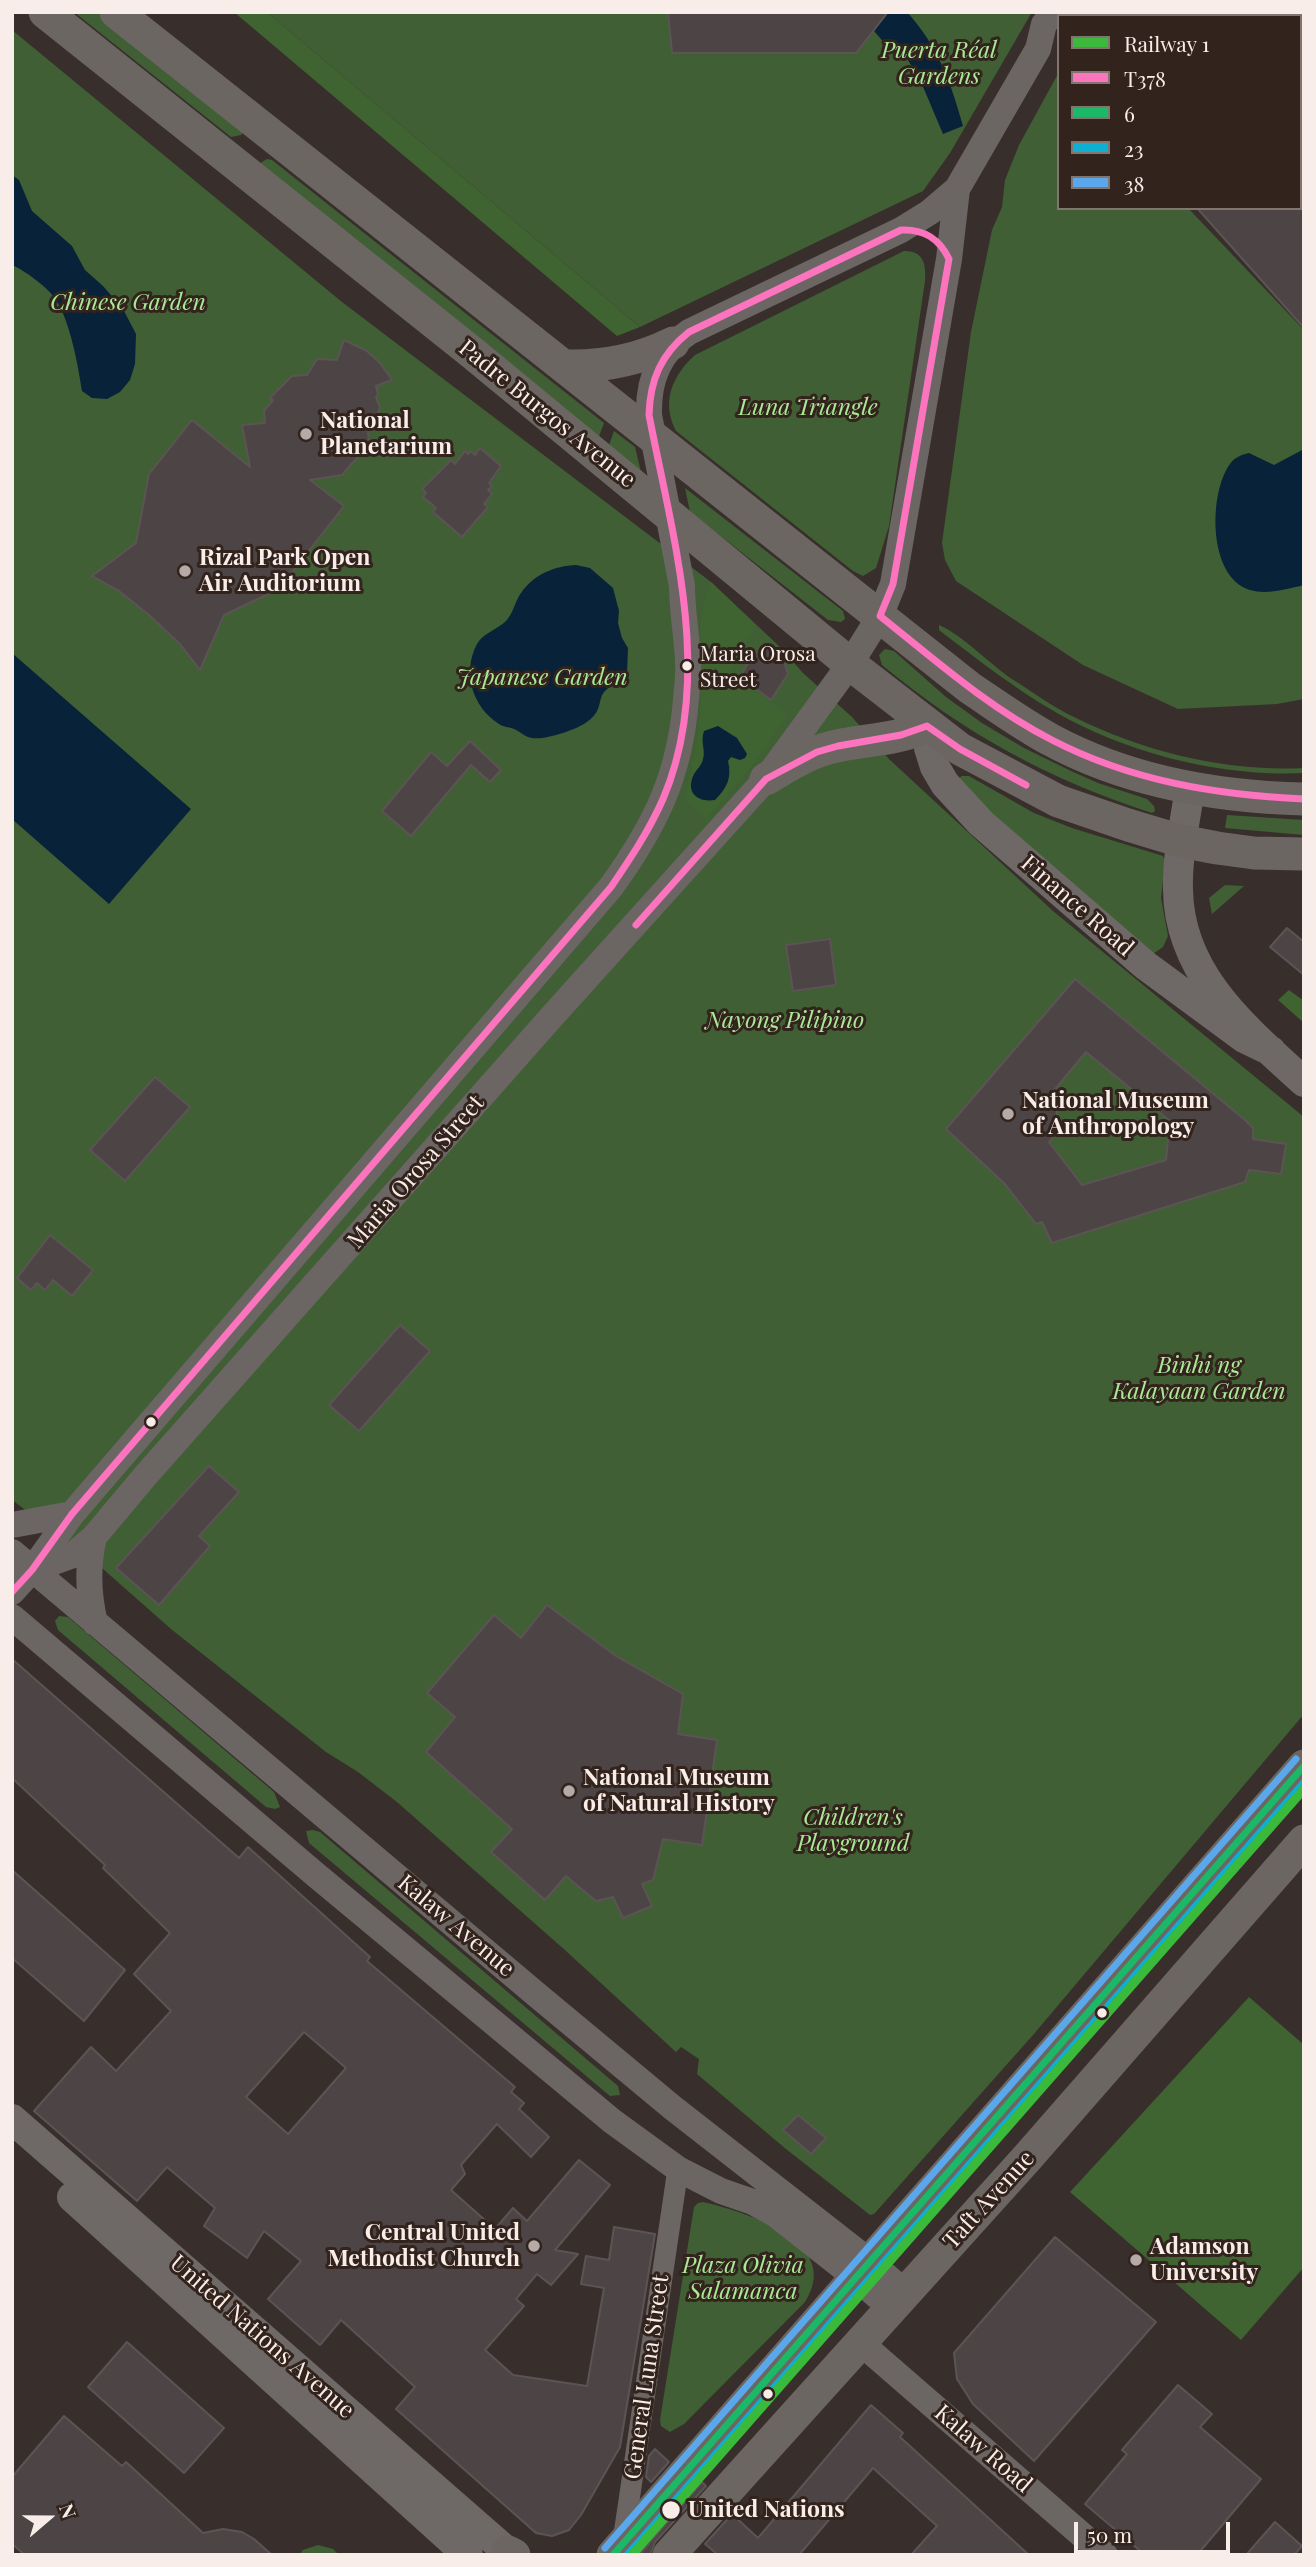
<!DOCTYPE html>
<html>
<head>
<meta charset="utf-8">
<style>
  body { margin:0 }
  #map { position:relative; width:1316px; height:2567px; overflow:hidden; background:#382f2c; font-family:"Playfair Display",serif }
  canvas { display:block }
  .frame { position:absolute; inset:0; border:14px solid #f8ede9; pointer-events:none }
  .legend { position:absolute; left:1057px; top:14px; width:245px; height:196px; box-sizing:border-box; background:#33231d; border:2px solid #82746f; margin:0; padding:9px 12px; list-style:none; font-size:21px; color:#f8ede9 }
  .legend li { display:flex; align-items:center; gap:14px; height:35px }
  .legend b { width:35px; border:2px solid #82746f }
  .north { position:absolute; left:14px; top:2483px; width:70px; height:70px; -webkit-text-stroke:5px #33231d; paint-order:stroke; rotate:70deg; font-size:19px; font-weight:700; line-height:28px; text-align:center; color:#f8ede9 }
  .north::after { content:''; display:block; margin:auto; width:24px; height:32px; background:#f8ede9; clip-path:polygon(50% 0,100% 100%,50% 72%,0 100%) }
  .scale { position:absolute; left:1074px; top:2522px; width:156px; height:32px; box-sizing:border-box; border:4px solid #f8ede9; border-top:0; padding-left:9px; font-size:21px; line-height:24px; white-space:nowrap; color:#f8ede9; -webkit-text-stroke:5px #33231d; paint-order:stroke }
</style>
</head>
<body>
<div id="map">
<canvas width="1316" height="2567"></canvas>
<div class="frame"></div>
<ul class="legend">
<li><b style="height:9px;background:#3ab93a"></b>Railway 1</li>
<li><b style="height:9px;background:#fc73be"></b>T378</li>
<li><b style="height:9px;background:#1ab867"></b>6</li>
<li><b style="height:9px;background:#0dafd3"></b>23</li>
<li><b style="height:9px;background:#5aa8eb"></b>38</li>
</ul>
<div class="north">N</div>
<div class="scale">50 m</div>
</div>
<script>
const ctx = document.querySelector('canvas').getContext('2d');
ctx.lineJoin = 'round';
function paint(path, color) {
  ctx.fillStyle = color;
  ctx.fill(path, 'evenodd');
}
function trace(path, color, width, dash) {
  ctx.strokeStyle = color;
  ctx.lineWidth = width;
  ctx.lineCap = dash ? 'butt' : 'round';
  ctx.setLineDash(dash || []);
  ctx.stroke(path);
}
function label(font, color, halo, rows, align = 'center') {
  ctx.font = font + ' "Playfair Display",serif';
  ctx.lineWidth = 6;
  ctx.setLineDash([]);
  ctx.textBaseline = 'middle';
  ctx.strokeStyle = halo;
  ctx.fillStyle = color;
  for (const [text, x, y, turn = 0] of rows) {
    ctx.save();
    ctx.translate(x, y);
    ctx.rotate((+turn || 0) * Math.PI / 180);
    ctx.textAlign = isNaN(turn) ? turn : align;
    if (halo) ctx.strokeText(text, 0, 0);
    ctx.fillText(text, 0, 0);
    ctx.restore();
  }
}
paint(new Path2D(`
  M74 12H100L243 133 241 135 231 137Z
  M267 12H1032L950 153 923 191 640 327Z
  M12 30 342 302 711 582 780 647 803 673 852 717 889 759 1053 911 1304 1117V1714L1033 2035 874 2214 870 2215 786 2149 697 2074 699 2059 681 2047 676 2052 566 1951 397 1802 358 1772 326 1752 171 1629 94 1561 12 1500Z
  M1059 72V208H1188L1304 330V699L1277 704 1178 709 1083 665 956 581 945 560 942 543 971 332 992 230 1002 207 1005 180 1019 145Z
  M267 159 272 160 604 423 598 439 260 163Z
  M904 251C924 251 926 264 925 281L889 526 876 568 863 576 853 571 676 431C661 402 672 376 695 355Z
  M614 431 635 447 641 472 608 448Z
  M685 488 843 611 845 619 841 622 828 620 690 512Z
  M939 625C964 636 988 663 1012 679 1033 692 1054 708 1076 718 1145 752 1227 772 1304 768V773C1220 777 1130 754 1057 713 1015 689 977 659 939 630Z
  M885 649 894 651 946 697 982 723 1024 748 1071 771 1098 783 1147 799 1154 806 1155 811 1152 813C1048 779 967 735 882 665L879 655Z
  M962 776H969L1034 813 1072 828 1163 856 1165 861 1161 898 1168 936 1163 947 1153 954 1040 870 959 778Z
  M1227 815 1304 820V835L1225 828Z
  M1225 885 1244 886 1212 914 1209 898Z
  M59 1616 68 1617 274 1792 280 1807 275 1809 266 1807 58 1630 55 1621Z
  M313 1830 320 1832 618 2086 620 2095 610 2096 309 1843 306 1831Z
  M703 2202C746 2212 844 2242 805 2302L684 2424 670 2432 661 2426 660 2420 694 2207 698 2203Z
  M318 2545 333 2549 339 2555H299L303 2550Z`), '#405f34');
paint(new Path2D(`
  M234 12H267L640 327 617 336Z
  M711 582 756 625 729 673 788 714C764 753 737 786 706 819L684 799C695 761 700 726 701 687 702 645 695 624 711 582ZM702 748 745 758 731 757 728 761 730 767 700 766 704 755Z
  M1289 990 1304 1001V1023L1278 1000Z
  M1249 1997 1304 2045V2267L1241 2340 1070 2192Z`), '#3f6331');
paint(new Path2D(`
  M888 12H907C938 46 951 83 963 126L943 134 921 82 908 60 887 46 874 31Z
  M12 175 19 180 32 211 72 246 85 270 103 286 123 309 136 334 135 364 130 380 120 392 107 399 92 398 82 391C78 365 70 321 56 300 49 288 24 270 12 265Z
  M1304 449V585C1287 589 1266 595 1250 590 1207 577 1209 492 1230 464 1235 457 1241 455 1249 453L1274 465Z
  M576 565 590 568 613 588 619 611 618 623 622 638 628 648 627 674C621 681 612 684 606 690 596 699 605 711 584 724 572 731 541 742 528 737 523 735 519 731 514 729 509 727 503 727 499 724 472 707 462 672 477 644 483 633 497 630 506 621 513 614 515 601 521 593 534 574 555 566 576 565Z
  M12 653 191 809 109 904 12 819Z
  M718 726 737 738 747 754 745 758 740 760 731 757 728 761C732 778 727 788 715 800 697 803 685 792 694 774 697 769 702 765 703 759 706 750 700 742 704 731Z`), '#082239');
const building = new Path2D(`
  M668 12H888L856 53H672Z
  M1197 208H1304V328Z
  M344 340 367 351 380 363 392 380 376 386 378 394 376 397 380 408 376 416 367 419 369 444 342 475 310 480 344 506 279 589 224 615 200 670 180 644 149 615 119 591 92 576 136 543 149 474 192 420 250 467 242 425 265 423 264 411 273 400 270 398 292 376 307 375 317 359 337 360Z
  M480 448 501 466 489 483 492 486 488 490 492 494 484 504 488 507 462 537 433 512 436 508 423 497 426 493 422 489 451 460 455 464 465 451 468 454 470 451 475 455Z
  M768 649 783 658 788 674 771 700 740 677 754 653Z
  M470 741 501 770 490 782 471 765 411 836 382 811 431 752 447 766Z
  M1287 928 1304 942V975L1270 947Z
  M830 939 836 985 793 991 786 945Z
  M1075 979 1245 1120 1253 1128V1139L1286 1144 1281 1174 1249 1170 1245 1182 1052 1243 1042 1222 1036 1224 1005 1184 946 1129ZM1086 1052 1170 1121 1166 1160 1082 1185 1049 1142 1057 1132V1109L1046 1100Z
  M155 1077 190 1107 125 1181 90 1150Z
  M50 1235 93 1270 72 1296 53 1280 45 1290 37 1283 31 1290 17 1278Z
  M400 1325 430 1351 359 1431 329 1405Z
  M209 1466 239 1492 199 1536 210 1546 159 1605 116 1568Z
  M547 1605 616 1656 683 1694 678 1734 717 1740 702 1845 663 1839 653 1880 642 1884 652 1906 623 1918 613 1897 596 1901 566 1876 545 1900 491 1852 512 1829 426 1752 455 1717 427 1693 494 1615 521 1638Z
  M12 1659 239 1858 248 1847 370 1957 367 1961 515 2087 511 2092 524 2103 519 2109 549 2137 531 2157 497 2124 461 2165 465 2174 451 2190 495 2229 513 2208 527 2221 579 2160 610 2185 555 2250 578 2254 551 2285 537 2274 516 2299 524 2306 485 2350 513 2375 587 2386 604 2288 581 2284 586 2256 609 2260 614 2227 655 2234 620 2447 581 2515 569 2530 552 2536 536 2533 396 2409 415 2387 341 2320 320 2345 268 2299 301 2261 264 2231 247 2258 204 2226 215 2208 167 2167 137 2201 34 2111 91 2047 116 2071 171 2011 134 1974 170 1933 103 1868 105 1865 12 1778ZM304 2032 346 2068 288 2134 246 2097Z
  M12 1870 125 1970 84 2021 12 1958Z
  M798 2115 826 2138 811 2154 783 2130Z
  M1055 2237 1156 2322 1034 2461 973 2404 957 2379 954 2353Z
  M127 2342 224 2428 184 2473 88 2387Z
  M1178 2385 1212 2414 1200 2427 1261 2479 1197 2555H1145L1085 2504 1127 2454 1122 2450Z
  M871 2405 903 2433 900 2437 1029 2555H911L937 2526 873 2468 799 2555H718L705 2544 732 2514 758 2538Z
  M64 2416 122 2466 126 2462 203 2533 223 2529 242 2532 254 2539 272 2555H25L12 2544V2477Z
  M655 2449 669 2462 651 2482 646 2477 649 2456Z
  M702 2482 706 2486 655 2542 650 2555H639Z
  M1275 2522 1302 2546 1294 2555H1246Z`);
paint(building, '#4d4545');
trace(building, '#5c5454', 2);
trace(new Path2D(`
  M623 2541 678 2169`), '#6b6664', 21);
trace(new Path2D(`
  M1198 12 1203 16
  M1300 100 1304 103
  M12 1525 72 1514
  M94 1537C87 1566 88 1594 95 1623
  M12 1552 537 1995 673 2108 869 2261 906 2293
  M32 1570 73 1555 94 1537 146 1475 555 1013 766 779 850 664 880 616 893 584 949 259 957 189 1038 49 1044 24 1054 12
  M12 1592 32 1570 72 1514 611 887C655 826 680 776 686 699 687 687 689 674 688 661 687 636 682 612 682 586L649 415C648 380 659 352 689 332L901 230 930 212 957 189
  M12 1617 316 1875 612 2121 678 2169 721 2191 753 2202 775 2214 855 2277 892 2309
  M862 2344 1105 2555`), '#6b6664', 26);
trace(new Path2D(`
  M927 726 929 748 935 767 945 784 981 823 1145 965 1244 1038 1271 1051
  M1190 788C1185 822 1177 856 1178 890 1179 975 1246 1029 1304 1082
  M12 2119 511 2555
  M72 2197 468 2555`), '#6e6966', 30);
trace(new Path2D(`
  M45 12 470 351 850 664 960 749 1058 801 1128 825 1181 841 1217 848 1254 853 1304 854
  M116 12 970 688C997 706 1023 725 1051 740 1129 782 1217 797 1304 799
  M566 366C605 367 638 360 673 343
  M766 779C785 768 804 755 825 749 862 738 890 743 927 726
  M508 2552 514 2555
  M613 2555 1304 1766
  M669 2555 1027 2158 1304 1841`), '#6c6663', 33);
trace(new Path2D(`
  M636 925 766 779 817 752 838 746 901 735 927 726 960 749 1026 785
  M12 1592 32 1570 72 1514 611 887C630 859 649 831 663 799 715 677 673 539 649 415 650 380 661 354 689 332L901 230C924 229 939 238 949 259L893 584 880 616C935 660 989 708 1052 740 1131 781 1217 795 1304 799`), '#fc73be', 7);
trace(new Path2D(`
  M613 2555 1304 1766`), '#1ab867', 7);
trace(new Path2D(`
  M627 2555 1304 1782`), '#0dafd3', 7);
trace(new Path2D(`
  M605 2548 1296 1759`), '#5aa8eb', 7);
trace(new Path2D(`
  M632 2555 1304 1789`), '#3ab93a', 9);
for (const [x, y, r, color] of [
  [306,434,7,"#b5aaa7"],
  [185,571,7,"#b5aaa7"],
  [687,666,6,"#f8ede9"],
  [1008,1114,7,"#b5aaa7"],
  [151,1422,6,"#f8ede9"],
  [569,1791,7,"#b5aaa7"],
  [1102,2013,6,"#f8ede9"],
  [534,2246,7,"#b5aaa7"],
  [1136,2260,7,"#b5aaa7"],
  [768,2394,6,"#f8ede9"],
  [671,2510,10,"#f8ede9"]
]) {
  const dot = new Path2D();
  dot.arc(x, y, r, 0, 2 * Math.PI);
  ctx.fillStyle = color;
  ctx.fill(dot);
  trace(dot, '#33231d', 2.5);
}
label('21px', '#f8ede9', '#33231d', [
  ["Maria Orosa",700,654],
  ["Street",700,680]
], 'left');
label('italic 23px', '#aaea97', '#33231d', [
  ["Puerta Réal",939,51],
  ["Gardens",939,77],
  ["Chinese Garden",128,303],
  ["Luna Triangle",808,408],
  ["Japanese Garden",542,678],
  ["Nayong Pilipino",785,1021],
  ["Binhi ng",1199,1366],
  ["Kalayaan Garden",1199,1392],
  ["Children's",853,1818],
  ["Playground",853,1844],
  ["Plaza Olivia",743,2266],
  ["Salamanca",743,2292]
]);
label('23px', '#f8ede9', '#33231d', [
  ["Padre Burgos Avenue",547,414,39],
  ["Finance Road",1077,906,41],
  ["Maria Orosa Street",416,1172,-49],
  ["Kalaw Avenue",456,1926,40],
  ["Taft Avenue",989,2200,-48],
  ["United Nations Avenue",262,2337,41],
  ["General Luna Street",647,2377,-82],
  ["Kalaw Road",983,2449,41]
]);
label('bold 23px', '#f8ede9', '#33231d', [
  ["National",320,421],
  ["Planetarium",320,447],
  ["Rizal Park Open",199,558],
  ["Air Auditorium",199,584],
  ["National Museum",1022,1101],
  ["of Anthropology",1022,1127],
  ["National Museum",583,1778],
  ["of Natural History",583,1804],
  ["Central United",520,2233,"right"],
  ["Methodist Church",520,2259,"right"],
  ["Adamson",1150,2247],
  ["University",1150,2273]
], 'left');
label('bold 23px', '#f8ede9', '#33231d', [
  ["United Nations",688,2510]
], 'left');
</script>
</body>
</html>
